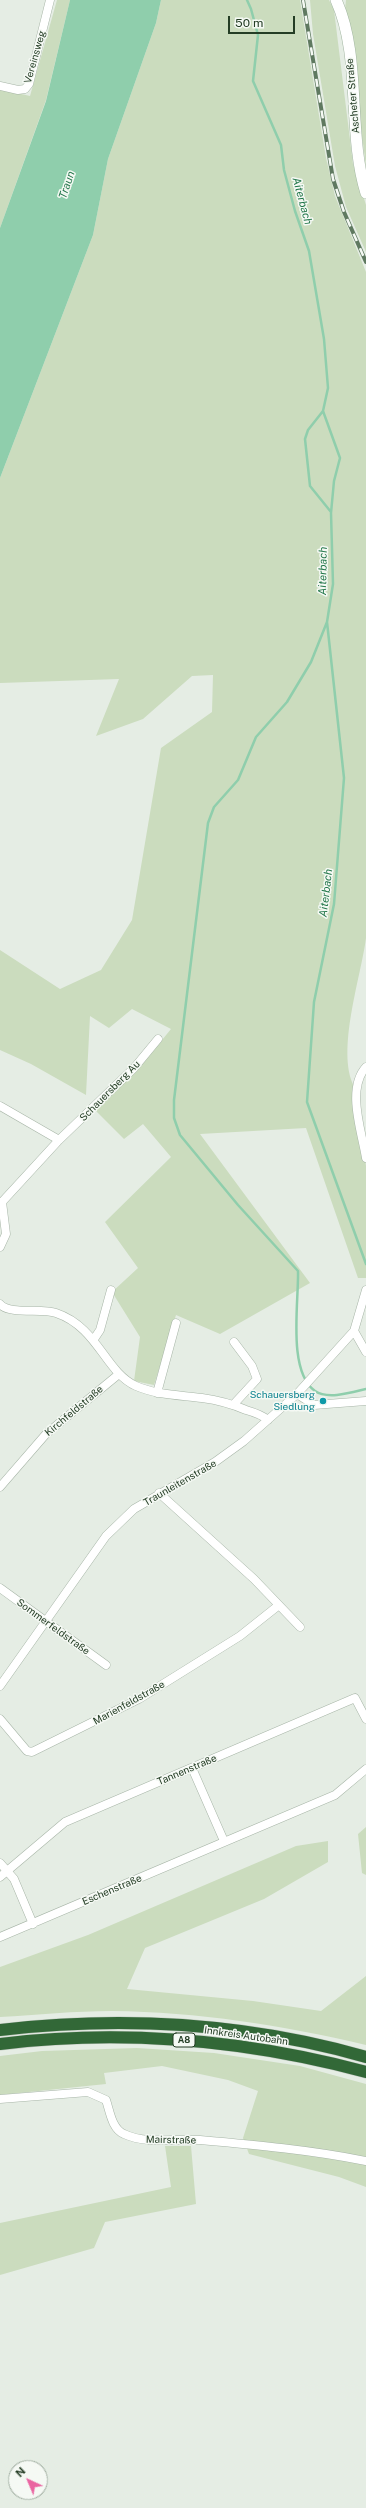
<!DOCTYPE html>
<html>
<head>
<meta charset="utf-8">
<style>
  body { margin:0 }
  #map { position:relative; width:366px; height:2508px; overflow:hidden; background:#e5ede4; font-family:"Public Sans",sans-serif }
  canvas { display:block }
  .north { position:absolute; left:8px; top:2460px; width:40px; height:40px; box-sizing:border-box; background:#f5f9f4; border:1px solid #a1aea1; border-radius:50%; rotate:316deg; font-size:11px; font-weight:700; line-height:16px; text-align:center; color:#243d25 }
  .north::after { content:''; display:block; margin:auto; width:14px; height:18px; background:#ea64a1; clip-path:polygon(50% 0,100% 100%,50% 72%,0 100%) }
  .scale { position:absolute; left:228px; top:16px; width:67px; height:18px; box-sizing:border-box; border:2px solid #243d25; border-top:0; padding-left:5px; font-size:12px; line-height:14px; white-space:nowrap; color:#243d25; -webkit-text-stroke:3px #f5f9f4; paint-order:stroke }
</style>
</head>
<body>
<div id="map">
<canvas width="366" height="2508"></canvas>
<div class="north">N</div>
<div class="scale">50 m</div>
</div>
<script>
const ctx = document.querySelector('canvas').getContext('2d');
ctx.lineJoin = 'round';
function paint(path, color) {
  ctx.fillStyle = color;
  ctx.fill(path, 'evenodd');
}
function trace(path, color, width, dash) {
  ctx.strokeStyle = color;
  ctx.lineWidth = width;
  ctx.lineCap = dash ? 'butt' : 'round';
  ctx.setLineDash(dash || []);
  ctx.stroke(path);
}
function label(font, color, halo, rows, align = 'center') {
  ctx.font = font + ' "Public Sans",sans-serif';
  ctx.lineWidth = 3;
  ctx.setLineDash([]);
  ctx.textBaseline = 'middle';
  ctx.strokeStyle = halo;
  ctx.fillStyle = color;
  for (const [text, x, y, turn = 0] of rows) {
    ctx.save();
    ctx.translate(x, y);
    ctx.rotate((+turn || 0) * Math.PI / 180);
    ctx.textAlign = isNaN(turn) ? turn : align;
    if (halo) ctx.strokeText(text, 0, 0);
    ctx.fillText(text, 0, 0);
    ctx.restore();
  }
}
paint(new Path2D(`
  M57 0H70L46 100 0 228V89L30 96Z
  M161 0H300L326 158 335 196 366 272V938C361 977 336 1051 354 1086L366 1166V1278H358L306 1128 200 1134 310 1283 220 1334 176 1315 154 1385 134 1381 140 1337 112 1292 138 1268 105 1222 171 1157 143 1124 124 1139 95 1110 136 1072 171 1029 132 1009 109 1028 90 1016 86 1095 31 1064 0 1050V950L60 989 101 970 132 920 161 748 212 712 213 675 192 676 143 719 96 736 119 679 0 683V478L93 235 108 159 156 23Z
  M310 0H329L334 10 353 164 366 205V252L346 207 335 166 313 34Z
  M346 0H366V166L345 10Z
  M366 1827V1875L362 1873 358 1834Z
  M328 1841V1862L264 1899 145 1948 127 1989 253 2001 321 2011 366 1976V2045C282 2025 198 2012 112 2011 75 2011 37 2015 0 2017V1967L88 1935 296 1846Z
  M137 2048 214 2053 300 2066 366 2084V2187L339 2177 249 2154 243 2138 258 2091 228 2080 162 2066 104 2073 106 2084 0 2095V2056L42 2051Z
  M165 2146H191L196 2204 105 2222 94 2248 0 2275V2223L171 2187Z`), '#cbdcbe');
paint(new Path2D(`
  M70 0H161L156 23 108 159 93 235 0 478V228L46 101Z`), '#8fceac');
trace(new Path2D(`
  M247 0 251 9 258 35 253 81 281 145 284 170 295 211 309 251 324 339 328 388 323 411 340 458 334 481 331 513 333 584 327 622 344 778 334 904 314 1002 307 1102 366 1264
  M323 411 308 430 305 439 310 486 331 512
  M327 622 311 662 287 702 256 737 238 780 214 807 208 823 174 1100V1118L180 1135 238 1205 298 1271C299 1301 287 1371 315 1391 328 1400 353 1392 366 1389`), '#8fceac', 2.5);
const street = new Path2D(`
  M0 86 18 90 25 89 29 84 50 0
  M366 1067C346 1089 362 1132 366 1158
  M0 1106 59 1140
  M0 1247 6 1234 2 1202 59 1140 134 1068 158 1039
  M0 1304C9 1315 42 1308 56 1313 98 1327 105 1372 136 1386 157 1395 179 1395 202 1398 217 1400 232 1404 246 1410 253 1412 262 1415 268 1420
  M354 1331 366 1352
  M94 1339 100 1330 111 1290
  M157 1393 176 1323
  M297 1394 314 1405 366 1401
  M233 1405 257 1379 252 1366 234 1342
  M0 1487 46 1434 119 1374
  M159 1493 254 1579 300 1627
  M0 1588 106 1665
  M0 1686 106 1536 134 1509 215 1462 244 1441 297 1394 354 1331 366 1290
  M0 1719 27 1751 32 1752 139 1699 240 1636 279 1605
  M192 1768 224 1841
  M0 1863 14 1879 33 1924
  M0 1877 65 1822 355 1698 366 1719
  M0 1937 335 1795 366 1769
  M0 2099 88 2092 106 2100C110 2112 112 2129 124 2134 148 2145 175 2138 200 2140 256 2145 311 2150 366 2161`);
const secondary = new Path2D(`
  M336 0C362 57 347 133 366 193`);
const highway = new Path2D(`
  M0 2030C122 2016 247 2023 366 2057
  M0 2044C123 2029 246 2040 366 2072`);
trace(street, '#a7b5a7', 9);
trace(secondary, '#a1b5a0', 12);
trace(highway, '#c2c9c2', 13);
trace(street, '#fff', 8);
trace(secondary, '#fff', 11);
trace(highway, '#326837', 12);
const rail = new Path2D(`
  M303 0 333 179 344 212 366 262`);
trace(rail, '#5f7960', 4);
trace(rail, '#f5f9f4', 2.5, [8]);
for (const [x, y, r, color] of [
  [323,1401,4,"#0f9aa8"]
]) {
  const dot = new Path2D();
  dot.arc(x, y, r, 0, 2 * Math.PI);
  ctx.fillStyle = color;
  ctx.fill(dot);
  trace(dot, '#f5f9f4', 1.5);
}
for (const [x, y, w] of [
  [184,2040,22]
]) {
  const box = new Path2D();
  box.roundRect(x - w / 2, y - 7, w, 14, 3);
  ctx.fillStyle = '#f5f9f4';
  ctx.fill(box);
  trace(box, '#243d25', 1);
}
label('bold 9px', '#243d25', null, [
  ["A8",184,2040]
]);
label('10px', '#243d25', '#f5f9f4', [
  ["Vereinsweg",35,57,-74],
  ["Ascheter Straße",353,96,-95],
  ["Schauersberg Au",110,1091,-45],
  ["Kirchfeldstraße",74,1411,-40],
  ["Traunleitenstraße",180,1483,-30],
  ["Sommerfeldstraße",53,1627,36],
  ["Marienfeldstraße",129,1703,-29],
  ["Tannenstraße",187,1770,-23],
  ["Eschenstraße",112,1890,-23],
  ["Innkreis Autobahn",246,2036,8],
  ["Mairstraße",171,2140,1]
]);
label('10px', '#0d838f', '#f5f9f4', [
  ["Schauersberg",315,1395],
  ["Siedlung",315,1407]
], 'right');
label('italic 11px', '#217649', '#f5f9f4', [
  ["Traun",67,185,-71],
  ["Aiterbach",302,201,75],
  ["Aiterbach",323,571,-89],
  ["Aiterbach",326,893,-83]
]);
</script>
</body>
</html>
